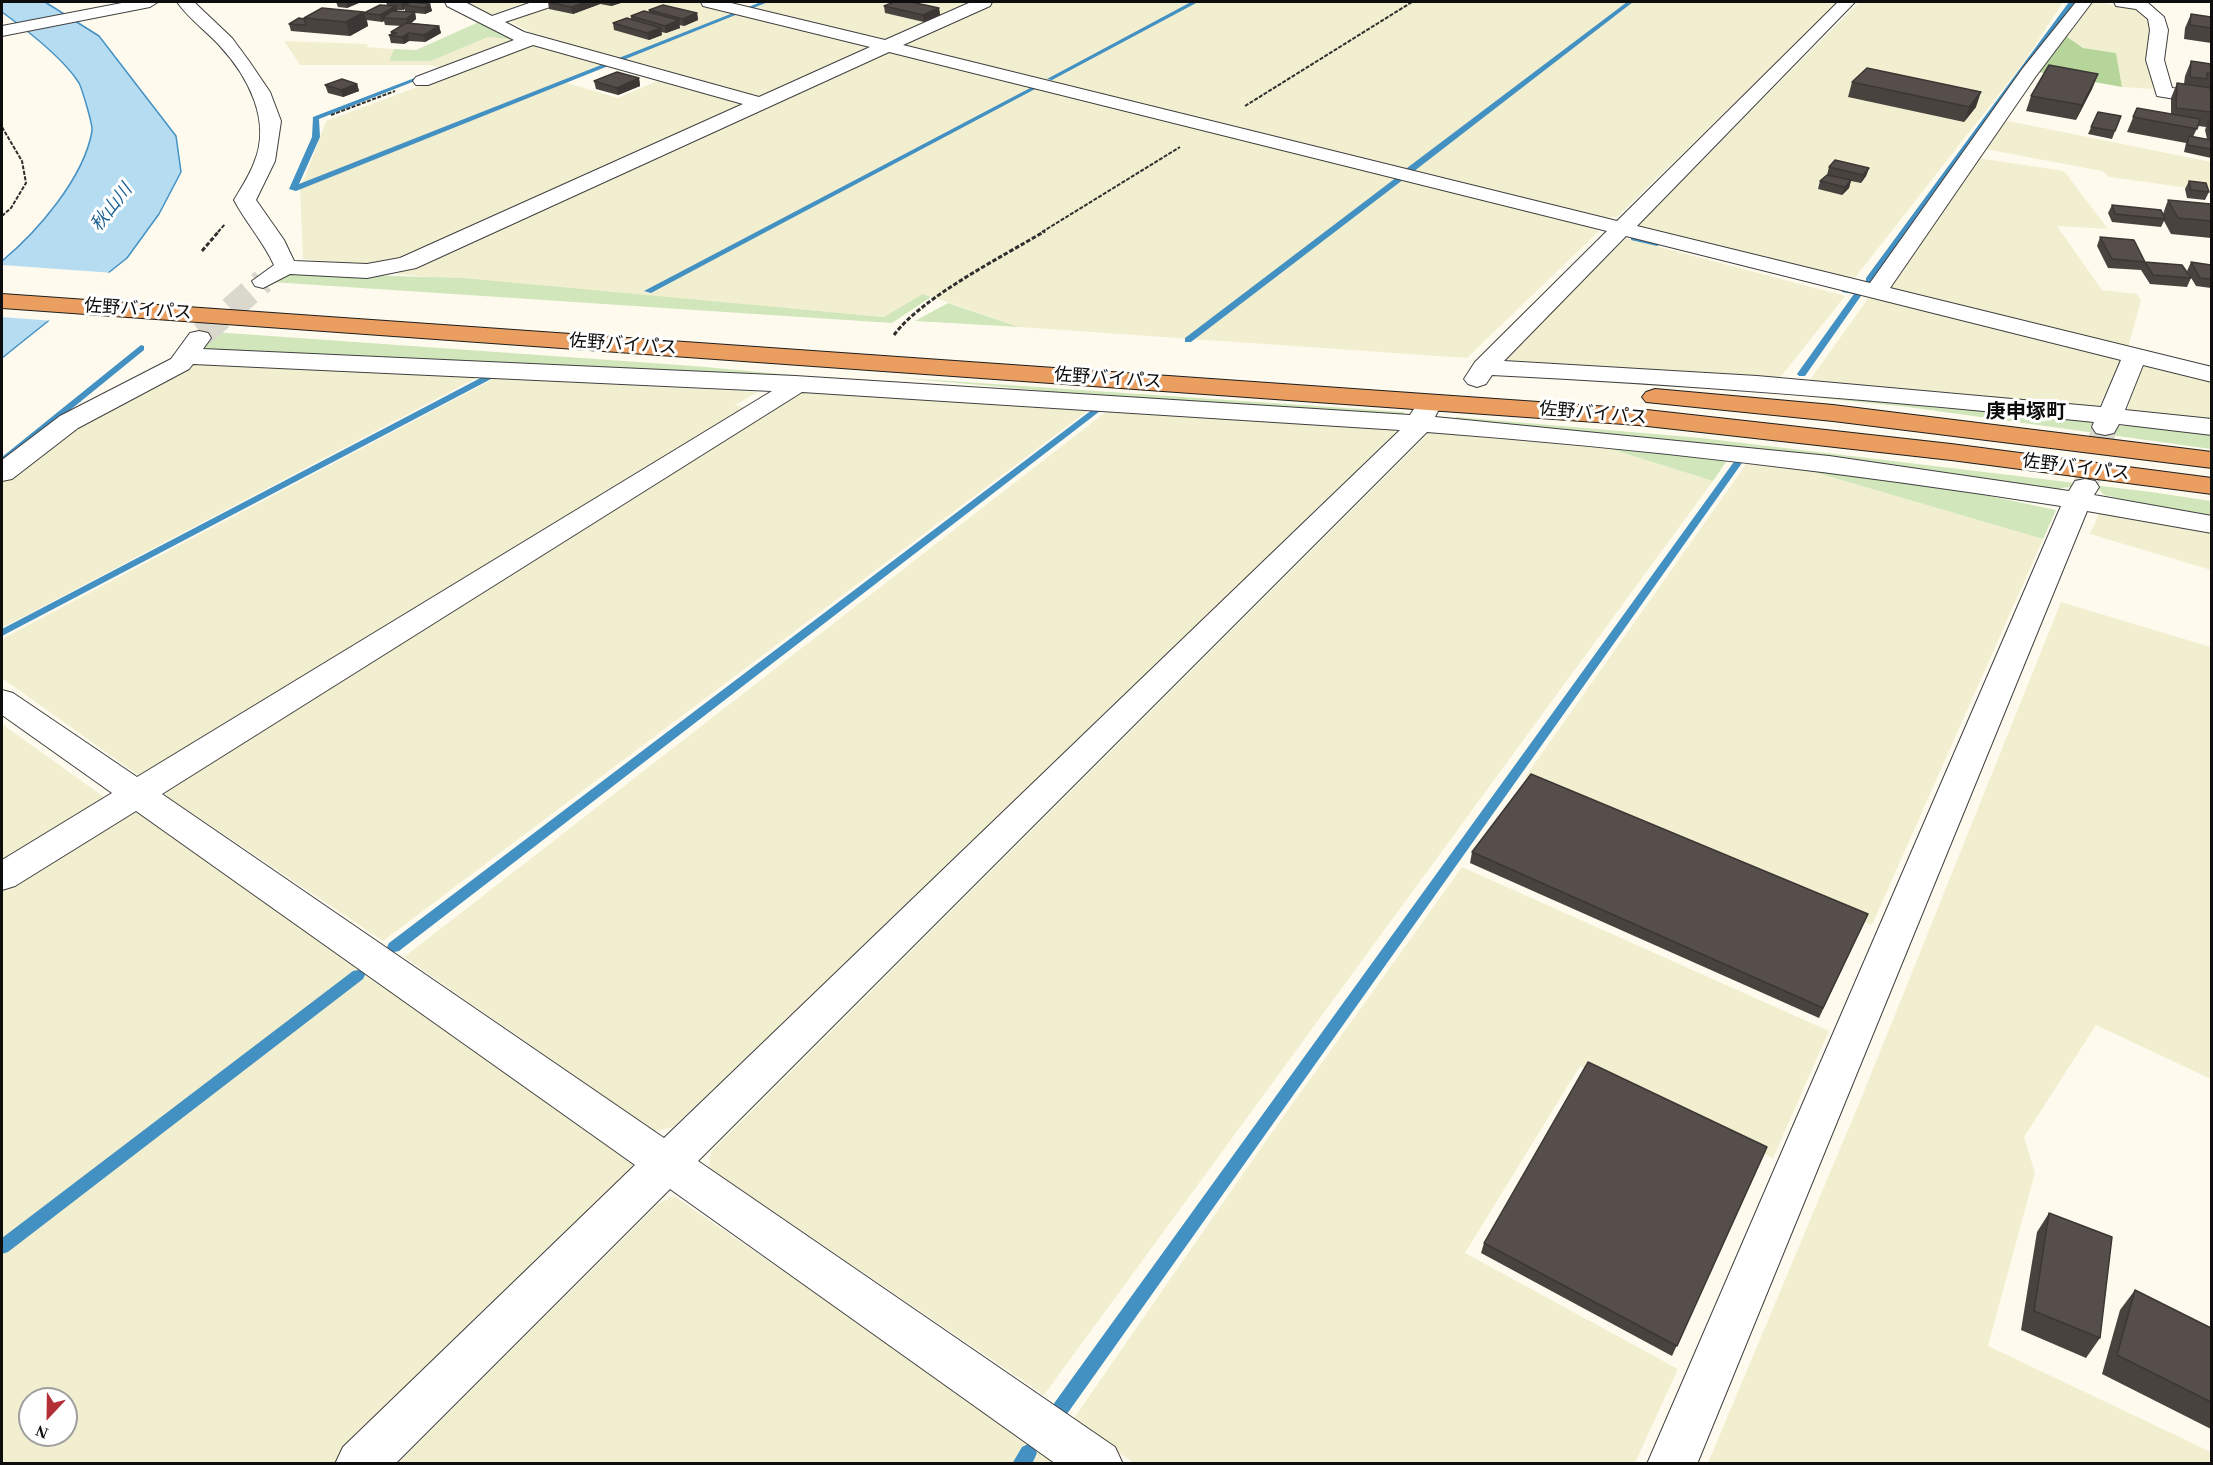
<!DOCTYPE html>
<html>
<head>
<meta charset="utf-8">
<style>
  body { margin:0 }
  #map { position:relative; width:2213px; height:1465px; overflow:hidden; background:#fefbee; font-family:"Times New Roman",serif }
  canvas { display:block }
  .frame { position:absolute; inset:0; border:3px solid #0d0d0d; pointer-events:none }
  .north { position:absolute; left:18px; top:1387px; width:60px; height:60px; box-sizing:border-box; background:#fff; border:2px solid #9e9e9e; border-radius:50%; rotate:202deg; font-size:16px; font-weight:700; line-height:24px; text-align:center; color:#0d0d0d }
  .north::after { content:''; display:block; margin:auto; width:21px; height:27px; background:#b32f37; clip-path:polygon(50% 0,100% 100%,50% 72%,0 100%) }
</style>
</head>
<body>
<div id="map">
<canvas width="2213" height="1465"></canvas>
<div class="frame"></div>
<div class="north">N</div>
</div>
<script>
const ctx = document.querySelector('canvas').getContext('2d');
ctx.lineJoin = 'round';
function paint(path, color) {
  ctx.fillStyle = color;
  ctx.fill(path, 'evenodd');
}
function trace(path, color, width, dash) {
  ctx.strokeStyle = color;
  ctx.lineWidth = width;
  ctx.lineCap = dash ? 'butt' : 'round';
  ctx.setLineDash(dash || []);
  ctx.stroke(path);
}
function label(font, color, halo, rows, align = 'center') {
  ctx.font = font + ' "Times New Roman","Noto Sans JP",serif';
  ctx.lineWidth = 6;
  ctx.setLineDash([]);
  ctx.textBaseline = 'middle';
  ctx.strokeStyle = halo;
  ctx.fillStyle = color;
  for (const [text, x, y, turn = 0] of rows) {
    ctx.save();
    ctx.translate(x, y);
    ctx.rotate((+turn || 0) * Math.PI / 180);
    ctx.textAlign = isNaN(turn) ? turn : align;
    if (halo) ctx.strokeText(text, 0, 0);
    ctx.fillText(text, 0, 0);
    ctx.restore();
  }
}
paint(new Path2D(`
  M461 2H527L488 16Z
  M555 2H695L873 45 872 48 756 98 535 35 506 19Z
  M765 2H971L887 40 749 8Z
  M992 2H1838L1617 217 1606 218 904 46 902 43Z
  M1859 2H2063L2025 61 1854 279 1642 227 1639 224Z
  M2091 2 2139 8 2149 16 2153 89 2122 87 2116 53 2083 48 2063 34Z
  M488 37 518 40 442 68 429 65H300L284 41 369 44 366 47 394 49 390 61H431Z
  M532 44 608 64 564 82 618 98 662 79 746 102V106L405 259 371 265 303 259 300 190 326 121Z
  M887 51 1597 226 1598 232 1467 358 1019 327 924 294 885 317 396 274 419 267Z
  M2004 120 2211 162V191L2109 177 2102 171 1985 149Z
  M1978 158 2064 171 2108 229 2057 226 2102 290 2137 294 2141 301 2128 347 1890 290 1887 285Z
  M1626 238 1845 296 1779 379 1508 363 1507 359 1514 347Z
  M1870 296 2115 357 2122 363 2098 407 1809 381Z
  M194 364 480 376 2 628V481L44 447Z
  M2152 365 2211 380V420L2127 410 2141 366Z
  M495 378 758 392 735 405 745 408 150 770 138 775 2 678V639Z
  M803 392 1090 409 383 941 165 795 170 787Z
  M1107 411 1391 428 1396 433 674 1127 654 1131 404 957Z
  M1433 429 1598 445 1713 481 1044 1395 709 1168 711 1152Z
  M1749 460 1790 465 2043 539 1872 925 1525 777Z
  M2100 511 2211 533V570L2090 534Z
  M2061 602 2211 647V1079L2096 1025 2024 1137 2035 1173 1988 1346 2211 1452V1463H1708L1863 1094Z
  M2 724 104 797 103 804 2 867Z
  M139 813 633 1164 628 1183 339 1463 2 1464V891L124 814ZM30 1399H66V1435H30Z
  M1462 867 1829 1031 1773 1158 1580 1066 1465 1253 1678 1369 1635 1463H1134L1072 1421 1265 1142Z
  M674 1196 1063 1463 397 1464 658 1204Z`), '#f2efd0');
paint(new Path2D(`
  M481 21 518 40 488 37 431 61H389L394 49 416 50Z
  M291 273 463 278 884 317 923 294 931 297 892 323 271 282Z
  M948 303 1019 327 915 321Z
  M214 332 694 366 955 390 206 350 203 345Z
  M891 377 1404 412 1405 415 1050 394 1046 391Z
  M1715 387 2082 418C2106 432 2124 424 2150 424 2170 424 2191 429 2211 431V449L1908 407Z
  M1457 417 1701 438 2151 492 2211 501V518L2104 495 2100 490C2082 486 2069 485 2052 491L1453 419Z
  M1598 445 1728 459 1713 481Z
  M1790 465 1932 484 2056 510 2043 539Z`), '#d1e6ba');
paint(new Path2D(`
  M2063 34 2083 48 2116 53 2122 87 2038 72Z`), '#b6d59b');
const water = new Path2D(`
  M2 2H45L99 36 176 136 181 172 159 214 127 258 2 358V261C37 232 84 178 92 131 93 125 82 89 79 83 64 59 24 28 2 12Z`);
paint(water, '#b6dcf2');
trace(water, '#4391c3', 1.5);
paint(new Path2D(`
  M2 265 114 273 53 321 2 317Z`), '#fefbee');
paint(new Path2D(`
  M761 2H768L296 191 289 189 312 137 313 117 425 74 430 75 319 119 320 137 299 184Z
  M1191 2H1198L1052 80 1047 79Z
  M1627 2H1633L1413 172H1407V168Z
  M2069 2H2075L1872 282H1866V278Z
  M1032 87 1037 88 651 293 644 291Z
  M1397 177 1404 179 1191 342H1185V338Z
  M1631 236 1661 244 1657 246 1631 240Z
  M1845 287 1863 293 1805 376H1799L1797 374 1854 294 1842 292V288Z
  M141 345 144 346V350L5 463 2 464V457Z
  M488 374 491 375V379L2 636V629Z
  M1097 406 1102 409 1100 411 399 951 394 952 389 951 387 947 389 943Z
  M1739 458 1742 459V463L1067 1414 1061 1416 1055 1414 1052 1408 1055 1402 1736 459Z
  M358 970 363 971 365 975 363 979 8 1252 2 1254V1238L353 971Z
  M1028 1444 1034 1447 1037 1453 1032 1464H1012L1022 1447Z`), '#4391c3');
trace(new Path2D(`
  M202 334 263 281
  M2085 487 2105 427`), '#dad7cc', 25, [25, 13]);
const minor = new Path2D(`
  M127 2H158L150 7 2 36V26Z
  M177 2H194L232 38 249 61 270 92 281 121 275 161 256 200 284 240 294 261 367 264 400 258 743 104 533 45 428 85H416L413 81 416 77 514 40 447 6 445 2H465L492 16 532 2H555L553 6 505 22 524 32 759 97 870 47 703 6 701 2H727L885 40 971 2H992L990 6 903 45 1617 221 1838 2H1855L1637 226 1870 283 2023 68 2076 2H2092L2036 76 1890 288 2212 367V382L2143 365 2125 410 2212 419V435L2119 424 2114 433 2105 435 2096 433 2092 427 2094 422C1894 401 1693 385 1492 375L1486 384 1477 387 1468 384 1464 379 1475 362 1607 231 889 52 416 268 367 278 290 274 263 288 255 286 252 281 274 265C263 241 246 223 234 200 241 188 249 176 254 163 272 121 248 76 219 45 205 30 189 19 177 2ZM1626 236 2121 360 2101 407 1757 376 1504 361Z
  M2114 2H2147L2164 17 2168 30 2164 60 2172 88 2212 93V105L2157 96 2146 60 2150 30 2148 19 2136 9 2116 6Z
  M199 331 208 333 211 338 203 349 795 376 1410 415 1417 404 1426 401 1435 404 1439 409 1435 417 1829 456 2069 491 2075 481 2085 479 2095 481 2099 487 2094 495 2212 516V533L2087 511 1697 1464H1647L2061 506C1851 473 1639 448 1427 432L698 1161 1115 1447 1123 1464H1056L670 1189 395 1464H335L343 1447 635 1165 136 811 15 886 2 890V860L112 793 2 715V690L13 693 137 777 772 391 193 364 189 369 78 428 12 479 2 481V460L60 416 171 359 190 333ZM802 392 1400 430 664 1138 162 794Z`);
const highway = new Path2D(`
  M2 294 1638 409 1951 444 2212 478V494L1951 460 1638 425 2 308Z
  M1655 389 1833 405 2212 452V468L1833 421 1646 402 1642 397 1646 392Z`);
trace(minor, '#404040', 2);
trace(highway, '#1e1e1e', 2);
trace(new Path2D(`
  M1245 106 1412 2
  M331 115 395 91
  M2 127 22 161 26 183 11 208 2 216
  M218 232 225 224
  M1042 232 1180 147`), '#2f2f2f', 2, [4, 1.5]);
trace(new Path2D(`
  M202 251 219 231
  M894 335C922 297 1002 257 1045 231`), '#2f2f2f', 3, [4.5, 2]);
paint(minor, '#fff');
paint(highway, '#ea9e60');
paint(new Path2D(`
  M336 2H361L347 8 338 7Z
  M385 2H413L430 4 432 11 425 14 415 13 416 19 411 23 439 26 441 33 425 42 409 41 404 44 391 43 389 35H391V32L402 26 385 25 384 21 382 22 367 20 368 26 350 36 291 31 289 24 304 18 365 13 387 5 386 2ZM405 9V12L397 11V10H403Z
  M548 2H624L611 6 600 4 573 14 549 9Z
  M884 6 939 8 940 15 924 22 885 13Z
  M649 10 697 13 698 20 684 26 679 25 680 28 666 33 661 32 662 35 649 40 614 30 613 23 631 19V16L649 13Z
  M2191 14 2211 17V43L2184 39 2185 28Z
  M2191 61 2211 64V158L2184 152 2186 143 2127 132 2137 108 2171 114V98L2177 83 2184 84 2185 76ZM2198 126 2206 127 2205 130 2207 139 2193 137Z
  M2098 74 2092 89 2076 120 2026 111 2031 96Z
  M639 78 640 86 618 95 596 89 594 81Z
  M1852 82 1976 107 1964 122 1848 97Z
  M357 84 359 91 343 97 328 93 325 85Z
  M2098 112 2121 116 2112 139 2088 134Z
  M1829 167 1869 168 1866 176 1861 183 1851 181 1849 188 1842 195 1818 189 1820 181 1827 175Z
  M2189 181 2209 192 2205 200 2187 198 2185 189Z
  M2168 200 2211 204V203V238L2171 234 2164 221 2161 227 2112 222 2108 213 2112 205 2163 214Z
  M2100 237 2145 262 2191 278 2187 287 2150 284 2141 270 2108 268 2097 246Z
  M2191 262 2211 265V288L2196 286 2187 271Z
  M1472 852 1868 914 1819 1018 1470 863Z
  M1767 1147 1672 1356 1481 1253 1484 1243Z
  M2049 1213 2100 1338 2086 1358 2021 1330 2037 1232Z
  M2135 1290 2211 1328V1429L2102 1374 2120 1310Z`), '#494340');
paint(new Path2D(`
  M346 2H361L347 8Z
  M404 2H410L404 5 405 9 403 10 401 3Z
  M587 2H600V4L573 14 571 7Z
  M610 2H624L611 6Z
  M430 4 432 11 425 14 424 8Z
  M396 6 398 13 383 18 384 21 382 22 380 15Z
  M939 8 940 15 924 22 923 15Z
  M364 12 368 26 350 36 346 22Z
  M415 12 416 19 408 26 406 19Z
  M697 13 698 20 684 26 683 19Z
  M679 20 680 28 666 33 665 26Z
  M439 26 441 33 425 42 424 35Z
  M661 28 662 35 649 40 647 33Z
  M408 33 409 41 404 44 402 37Z
  M2098 74 2092 89 2076 120 2082 105Z
  M639 78 640 86 618 95 617 88Z
  M357 84 359 91 343 97 341 90Z
  M1981 92 1976 107 1964 122 1969 107Z
  M1869 168 1866 176 1861 183 1863 175Z
  M1851 180 1849 188 1842 195 1845 187Z`), '#3c3734');
const building = new Path2D(`
  M411 2 430 4 424 8 404 5Z
  M548 2H587L571 7Z
  M894 2H911L939 8 923 15 884 6Z
  M380 5 396 6 380 15 364 13Z
  M663 5 697 13 683 19 649 10Z
  M322 8 364 12 346 22 304 18Z
  M392 11 415 12 406 19 383 18Z
  M644 11 679 20 665 26 631 16Z
  M2191 14 2211 17V28L2190 25Z
  M299 18 304 19 306 25 289 24Z
  M627 18 661 28 647 33 613 23Z
  M406 23 439 26 424 35 408 33 402 37 389 35 397 33 391 32Z
  M2191 61 2211 64V74L2207 73V79L2190 77Z
  M2049 65 2098 74 2082 105 2031 96Z
  M1867 68 1981 92 1969 107 1852 82Z
  M617 72 639 78 617 88 594 81Z
  M342 79 357 84 341 90 325 85Z
  M2177 83 2211 88V112L2176 108Z
  M2137 108 2200 119 2197 129 2133 117Z
  M2098 112 2121 116 2115 131 2091 127Z
  M2208 122 2211 123V136Z
  M2189 136 2211 140V149L2187 145Z
  M1835 160 1869 168 1863 175 1829 167Z
  M1827 175 1851 180 1845 187 1820 181Z
  M2189 181 2206 183 2209 192 2191 190Z
  M2168 200 2211 204V221L2178 218Z
  M2112 205 2161 210 2165 219 2115 214Z
  M2100 237 2134 240 2145 262 2112 259Z
  M2145 262 2182 265 2191 278 2153 275Z
  M2191 262 2211 265V279L2200 278Z
  M1531 774 1868 914 1823 1008 1472 852Z
  M1588 1062 1767 1147 1677 1346 1484 1243Z
  M2049 1213 2112 1237 2100 1338 2034 1311Z
  M2135 1290 2211 1328V1402L2117 1355Z`);
paint(building, '#554e4a');
trace(building, '#3c3734', 1.5);
label('italic 18px', '#1f6396', '#fff', [
  ["秋山川",112,208,-52]
]);
label('18px', '#0d0d0d', '#fff', [
  ["佐野バイパス",138,310,4],
  ["佐野バイパス",623,345,4],
  ["佐野バイパス",1108,379,4],
  ["佐野バイパス",1593,414,5],
  ["佐野バイパス",2076,468,7]
]);
label('bold 20px', '#0d0d0d', '#fff', [
  ["庚申塚町",2026,413]
]);
</script>
</body>
</html>
